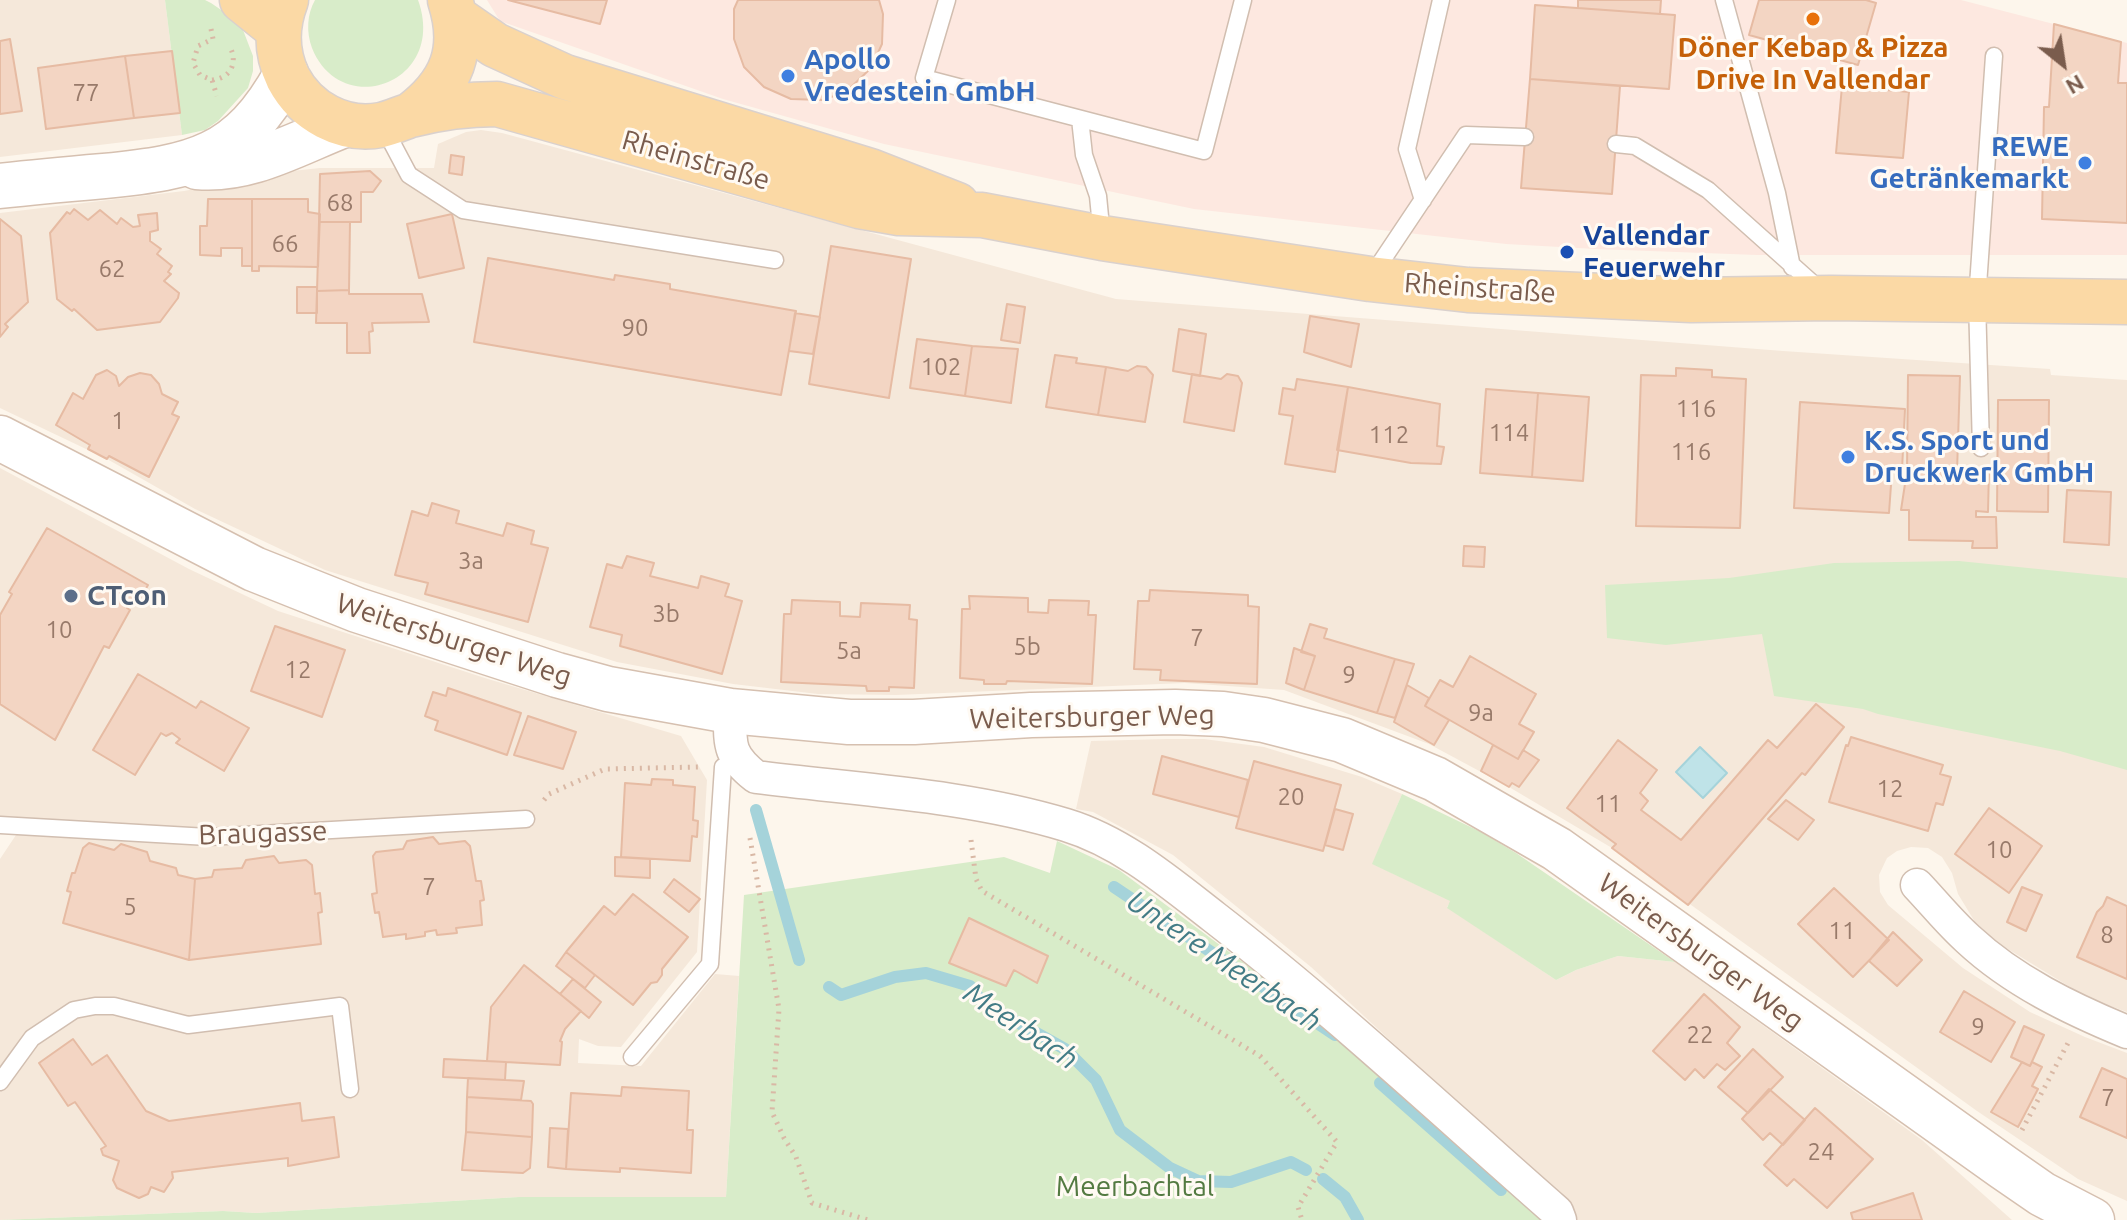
<!DOCTYPE html>
<html>
<head>
<meta charset="utf-8">
<style>
  body { margin:0 }
  #map { position:relative; width:2127px; height:1220px; overflow:hidden; background:#fdf6ec; font-family:Ubuntu,sans-serif }
  canvas { display:block }
  .north { position:absolute; left:2023px; top:24px; width:80px; height:80px; -webkit-text-stroke:6px #fffaf3; paint-order:stroke; rotate:150deg; font-size:22px; font-weight:700; line-height:32px; text-align:center; color:#7a5c4d }
  .north::after { content:''; display:block; margin:auto; width:28px; height:36px; background:#7a5c4d; clip-path:polygon(50% 0,100% 100%,50% 72%,0 100%) }
</style>
</head>
<body>
<div id="map">
<canvas width="2127" height="1220"></canvas>
<div class="north">N</div>
</div>
<script>
const ctx = document.querySelector('canvas').getContext('2d');
ctx.lineJoin = 'round';
function paint(path, color) {
  ctx.fillStyle = color;
  ctx.fill(path, 'evenodd');
}
function trace(path, color, width, dash) {
  ctx.strokeStyle = color;
  ctx.lineWidth = width;
  ctx.lineCap = dash ? 'butt' : 'round';
  ctx.setLineDash(dash || []);
  ctx.stroke(path);
}
function label(font, color, halo, rows, align = 'center') {
  ctx.font = font + ' Ubuntu,sans-serif';
  ctx.lineWidth = 6;
  ctx.setLineDash([]);
  ctx.textBaseline = 'middle';
  ctx.strokeStyle = halo;
  ctx.fillStyle = color;
  for (const [text, x, y, turn = 0] of rows) {
    ctx.save();
    ctx.translate(x, y);
    ctx.rotate((+turn || 0) * Math.PI / 180);
    ctx.textAlign = isNaN(turn) ? turn : align;
    if (halo) ctx.strokeText(text, 0, 0);
    ctx.fillText(text, 0, 0);
    ctx.restore();
  }
}
paint(new Path2D(`
  M0 0H165L182 135 0 157Z
  M481 130 502 133 1116 299 1783 351 2050 369 2051 375 2127 380V1012L2088 998 1998 943 1975 922 1958 894 1952 873 1942 857 1928 848 1911 847 1897 851 1887 858 1879 875 1880 892 1888 905 1963 968 2030 1012 2085 1037 2127 1053V1201L2078 1179 1977 1111 1612 848 1509 787 1429 744 1284 690 1185 683 896 695 818 694 733 684 617 662 325 570 195 509 107 459 0 408V213L184 191 292 171 320 168H434L438 144 466 132Z
  M0 468 189 569 278 611 488 679 681 736 707 780 697 952 621 1047 598 1046 579 1039 578 1063 641 1066 715 974 739 976 726 1197H519L256 1213 223 1211 0 1220V859L18 832 0 816Z
  M1167 739H1204L1264 747 1362 777 1402 794 1373 864 1451 901 1447 907 1556 980 1576 970 1618 956 1675 962 1922 1140 2012 1220H1574L1571 1208 1311 967 1173 855 1093 812 1076 809 1091 741Z`), '#f5e8da');
paint(new Path2D(`
  M487 0H1961L2127 43V255H1757L1596 249 1506 244 1194 209 884 144 723 99 500 21Z`), '#fde8e0');
paint(new Path2D(`
  M165 0H205L211 3 230 16 243 30 253 56V71L248 88 218 121 205 130 182 135Z
  M315 0H418C448 83 341 121 312 48 306 32 307 14 315 0Z
  M1959 561 2127 578V770L2060 751 1878 714 1863 709 1774 696 1762 634 1666 645 1607 638 1605 585 1729 578 1834 563Z
  M1402 794 1481 832 1516 853 1675 962 1618 956 1576 970 1556 980 1447 908 1450 901 1372 864Z
  M1057 841 1119 870 1279 989 1547 1220H0L223 1211 256 1213 519 1197H726L744 895 1004 857 1050 873Z`), '#d8ecc9');
const water = new Path2D(`
  M1700 747 1727 773 1703 798 1676 772Z`);
paint(water, '#bfe3e8');
trace(water, '#a5d3da', 2);
trace(new Path2D(`
  M756 810 799 960
  M1114 887 1335 1035
  M829 987 841 995 895 977 926 973 970 986 983 1003 1065 1049 1096 1080 1120 1130 1170 1168 1198 1181 1231 1182 1291 1162 1306 1170
  M1380 1083 1501 1190
  M1323 1179 1345 1197 1358 1220`), '#a5d3da', 12);
const building = new Path2D(`
  M508 0H607L600 24Z
  M738 0H879L883 14 882 44 871 68 847 91 823 100 791 99 764 87 744 67 734 39V9Z
  M1578 0H1661L1660 14 1578 8Z
  M1759 0H1866L1876 3 1858 65 1749 35Z
  M1535 5 1675 15 1669 89 1530 79Z
  M2054 24 2121 42 2118 83H2127V223L2042 219 2044 107H2049Z
  M10 39 22 111 0 114V41Z
  M172 51 180 113 134 118 125 56Z
  M125 56 134 118 46 129 38 68Z
  M1530 79 1620 86 1612 194 1521 188Z
  M1842 86 1909 92 1903 158 1836 153Z
  M451 155 464 157 462 175 449 173Z
  M370 171 381 181 373 192H361V222H319L320 174Z
  M208 199H252V266H242V248H221V256L200 255V226H207Z
  M252 199H308V212L320 214 318 267 259 266V271H252Z
  M74 209 88 220 100 210 117 224 121 218 133 227 140 226 138 215 157 213 158 230 150 232V241L161 249 157 254 172 266 168 272 171 274 164 281 179 293 178 298 160 322 97 330 74 309 72 311 57 299 50 233 67 212 70 214Z
  M452 214 464 268 419 278 407 224Z
  M0 219 21 236 28 302 5 324 8 327 0 337Z
  M319 222H350L349 290 317 291Z
  M831 246 911 259 889 398 809 384Z
  M488 258 614 280 615 275 670 284V289L796 311 781 395 474 342Z
  M297 287H317V313H297Z
  M349 290V294H422L429 322 372 323 373 331 369 332 370 353H347V323H316L317 291Z
  M1007 304 1025 307 1020 343 1001 340Z
  M795 313 820 317 813 354 789 351Z
  M1310 316 1359 324 1351 367 1304 352Z
  M1179 329 1206 334 1200 376 1173 371Z
  M917 339 972 346 965 396 910 388Z
  M972 346 1018 349 1011 403 965 396Z
  M1055 355 1077 358 1076 363 1106 367 1098 415 1046 407Z
  M1137 366 1146 367 1153 375 1145 422 1098 415 1106 367 1128 371Z
  M1676 368 1712 370V377L1746 379 1740 528 1636 526 1641 375 1676 376Z
  M107 370 116 376 119 386 128 377 140 373 151 375 159 384 162 394 178 402 172 414 179 417 149 477 109 456 107 459 88 449 90 445 56 425 73 393 83 399 96 375Z
  M1192 374 1221 379 1227 374 1238 376 1242 383 1234 431 1184 422Z
  M1908 375 1960 376 1957 472 1907 471Z
  M1297 379 1348 387 1335 472 1285 464 1293 416 1279 414 1283 388 1295 390Z
  M1348 387 1440 404 1437 446 1444 447 1441 464 1411 463 1337 450Z
  M1486 389 1538 393 1532 477 1480 473Z
  M1538 393 1589 397 1583 481 1532 477Z
  M1998 400H2049L2048 512 1997 511Z
  M1800 402 1905 409 1902 470 1892 471 1889 513 1794 508Z
  M1957 469 1989 470 1988 512 1976 511V517H1996L1997 548H1972L1973 541 1909 540V510H1901L1907 471 1957 472Z
  M2067 490 2111 492 2109 545 2064 542Z
  M432 503 459 511 456 523 503 536 507 523 534 531 531 544 548 548 528 622 425 594 428 583 395 575 412 511 428 516Z
  M47 528 148 585 138 603 132 599 127 608 130 610 109 648 104 646 55 740 0 704V615L12 594 9 592Z
  M1464 546 1485 547 1484 567 1463 566Z
  M627 556 654 563 650 576 698 588 701 576 729 584 725 596 742 601 722 674 620 646 622 635 590 627 607 564 622 568Z
  M1150 590 1248 595V606L1259 607 1257 684 1160 680 1161 670 1134 669 1138 601H1149Z
  M969 596 1028 598V612L1048 613 1049 600 1089 601 1088 615H1096L1092 684 1007 681 1006 684H984V680L960 678 962 609H970Z
  M792 600 840 602V616L860 617 861 603 910 605 909 619 917 620 914 688 889 687V691H867L866 686 781 682 784 614H791Z
  M1310 624 1327 629 1324 638 1395 659 1377 713 1304 690 1315 656 1301 652Z
  M275 626 345 650 322 717 251 691Z
  M1294 648 1315 656 1304 690 1286 683Z
  M1470 656 1536 694 1519 724 1534 732 1518 759 1425 706 1440 680 1453 687Z
  M1395 659 1414 664 1395 718 1377 713Z
  M138 674 196 708 201 701 249 728 224 771 176 743 180 739 172 733 166 736 161 733 135 775 93 750Z
  M1407 685 1429 698 1425 706 1449 720 1434 745 1394 722Z
  M448 688 521 713 507 755 435 730 438 721 425 716 433 692 446 696Z
  M1816 704 1844 727 1805 775 1802 773 1688 905 1612 848 1616 844 1567 808 1618 740 1657 770 1640 793 1648 801 1641 810 1681 840 1768 740 1777 748Z
  M528 716 576 732 563 769 514 755Z
  M1851 737 1943 765 1940 774 1951 777 1943 805 1936 803 1928 831 1829 802 1846 745 1848 746Z
  M1493 745 1518 759 1523 750 1539 760 1519 787 1512 783 1509 787 1481 771Z
  M1162 756 1248 780 1239 817 1153 794Z
  M1254 761 1341 785 1323 851 1236 828Z
  M652 779 673 780V785L695 787 693 820 698 821 697 837 692 836 690 861 621 857 625 783 651 785Z
  M1786 800 1814 820 1798 840 1768 819Z
  M1989 808 2042 846 2009 893 1955 854Z
  M1335 809 1353 814 1343 850 1325 845Z
  M433 837 439 844 465 841 470 846 476 881H481L484 900 480 901 482 925 456 928 457 933 437 935 436 930 425 932V936L406 939V934L383 937 379 912 375 913 372 894 377 893 373 856 376 852 403 849 407 841Z
  M89 843 114 850 121 844 147 852 150 861 176 868 178 875 195 879 189 960 63 923 71 892 67 891 72 873H75L83 848Z
  M274 856 279 863 306 860 312 865 315 894 320 893 322 912 318 913 321 944 189 960 195 879 212 877 214 870 242 868 246 860Z
  M615 857 650 859V878L615 876Z
  M674 879 700 899 689 912 664 892Z
  M2022 887 2042 895 2026 931 2007 922Z
  M1834 888 1889 940 1853 977 1798 924Z
  M633 894 688 937 662 969V975L657 982 651 983 633 1005 566 952 604 906 615 915Z
  M2107 897 2127 906V979L2077 957 2097 912 2103 906Z
  M969 918 1048 956 1037 983 1014 970 1006 986 949 963Z
  M1893 932 1922 960 1897 986 1869 961Z
  M566 952 595 975 585 988 556 966Z
  M524 965 581 1011 565 1029 560 1041 562 1042 560 1065 487 1061 491 1007Z
  M573 979 601 1002 589 1018 560 994Z
  M1964 991 2015 1022 1991 1062 1940 1032Z
  M1704 994 1740 1027 1727 1043 1740 1056 1725 1070 1717 1064 1704 1078 1695 1069 1685 1080 1653 1051Z
  M2024 1026 2044 1035 2030 1066 2011 1057Z
  M73 1039 92 1065 107 1055 146 1111 169 1121 300 1103 302 1121 334 1117 339 1157 288 1166V1158L172 1172 173 1178 164 1192 151 1187 148 1194 139 1198 117 1188 113 1180 119 1161 103 1155 101 1149 106 1146 75 1102 68 1106 39 1063Z
  M1753 1049 1783 1077 1748 1113 1718 1087Z
  M444 1059 506 1062 505 1080 443 1077Z
  M2022 1062 2030 1066 2032 1062 2042 1067 2032 1086 2038 1089 2018 1127 1991 1112Z
  M2102 1068 2127 1079V1138L2080 1117Z
  M468 1078 524 1081 521 1100 467 1097Z
  M622 1087 689 1091 687 1130H693L691 1173 620 1168V1172L566 1169 571 1093 621 1096Z
  M1769 1089 1805 1120 1783 1145 1770 1133 1763 1140 1742 1119Z
  M467 1097 531 1101 533 1104 532 1137 466 1132Z
  M1815 1108 1873 1159 1827 1208 1794 1179 1787 1186 1764 1165Z
  M550 1128 568 1129 566 1169 548 1167Z
  M466 1132 532 1137 530 1168 523 1173 462 1170Z
  M1913 1193 1922 1220H1853L1851 1213Z`);
paint(building, '#f3d5c3');
trace(building, '#e6bba3', 2);
const lane = new Path2D(`
  M947 0 924 78 1204 151 1243 0
  M1724 0 1777 193 1792 267
  M1080 119 1084 155 1098 196 1102 237
  M383 126 409 175 463 210 775 260
  M1616 144 1635 146 1708 190 1820 290
  M1423 200 1407 149 1441 0
  M1373 274 1466 135 1525 137
  M1981 448 1977 300 1994 56
  M0 825 208 837 526 819
  M632 1057 710 964 723 767 737 762
  M0 1082 32 1038 74 1010 95 1006H114L188 1025 340 1006 350 1089`);
const street = new Path2D(`
  M730 711C730 745 728 755 756 777 859 790 967 795 1066 825 1122 842 1169 882 1214 917 1333 1009 1444 1113 1557 1212L1560 1220
  M1917 885C1934 903 1950 923 1968 939 2013 981 2071 1009 2127 1032`);
const secondary = new Path2D(`
  M197 167C249 172 297 143 344 125
  M0 186C35 182 69 179 104 176 194 167 240 158 286 74
  M0 438 254 569 357 610 557 675 608 689 730 711 849 722H914L1031 715 1175 712 1223 714 1264 720 1342 740 1435 779 1557 849 2003 1167 2042 1194 2092 1220`);
const primary = new Path2D(`
  M242 0 278 29
  M286 0C276 26 276 53 288 78 306 112 343 132 381 125 391 123 401 118 411 115 438 108 469 104 497 104L859 206 899 213 982 215 1102 238 1370 279 1468 290 1691 300 1831 298 2127 302
  M456 18 495 45 565 77 870 171 957 205
  M411 115C452 84 466 50 450 0`);
trace(lane, '#d1beb0', 19);
trace(street, '#d1beb0', 35);
trace(secondary, '#d6c0b0', 47);
trace(primary, '#dad1cd', 47);
trace(new Path2D(`
  M211 29 213 39 198 46 193 63 200 75 212 80 217 96
  M212 80C231 78 238 63 230 47
  M544 800 549 794 605 769 698 767
  M750 838 779 1009 772 1112 784 1138 796 1157 812 1203 868 1220
  M971 840 976 879 982 891 1260 1056 1337 1142 1298 1207 1302 1220
  M2022 1130 2068 1043`), '#d9b8a5', 5, [2, 6]);
trace(lane, '#fff', 16);
trace(street, '#fff', 32);
trace(secondary, '#fff', 44);
trace(primary, '#fbd9a5', 44);
for (const [x, y, r, color] of [
  [1813,19,8,"#e8710a"],
  [788,76,8,"#3f7fe0"],
  [2085,163,8,"#3f7fe0"],
  [1567,252,8,"#1a4fb4"],
  [1848,457,8,"#3f7fe0"],
  [71,596,8,"#5c6f8a"]
]) {
  const dot = new Path2D();
  dot.arc(x, y, r, 0, 2 * Math.PI);
  ctx.fillStyle = color;
  ctx.fill(dot);
  trace(dot, '#fffaf3', 3);
}
label('24px', '#987a6a', null, [
  ["77",86,93],
  ["68",340,203],
  ["66",285,244],
  ["62",112,269],
  ["90",635,328],
  ["102",941,367],
  ["116",1696,409],
  ["1",118,421],
  ["114",1509,433],
  ["112",1389,435],
  ["116",1691,452],
  ["3a",471,561],
  ["3b",666,614],
  ["10",59,630],
  ["7",1197,638],
  ["5b",1027,647],
  ["5a",849,651],
  ["12",298,670],
  ["9",1349,675],
  ["9a",1481,713],
  ["12",1890,789],
  ["20",1291,797],
  ["11",1608,804],
  ["10",1999,850],
  ["7",429,887],
  ["5",130,907],
  ["11",1842,931],
  ["8",2107,935],
  ["9",1978,1027],
  ["22",1700,1035],
  ["7",2108,1098],
  ["24",1821,1152]
]);
label('bold 28px', '#c56008', '#fffaf3', [
  ["Döner Kebap & Pizza",1813,48],
  ["Drive In Vallendar",1813,80]
]);
label('bold 28px', '#366cbe', '#fffaf3', [
  ["Apollo",804,60],
  ["Vredestein GmbH",804,92],
  ["REWE",2069,147,"right"],
  ["Getränkemarkt",2069,179,"right"],
  ["K.S. Sport und",1864,441],
  ["Druckwerk GmbH",1864,473]
], 'left');
label('28px', '#7a5c4d', '#fffaf3', [
  ["Rheinstraße",696,160,16],
  ["Rheinstraße",1480,288,4],
  ["Weitersburger Weg",454,640,18],
  ["Weitersburger Weg",1092,717,-1],
  ["Braugasse",263,833,-2],
  ["Weitersburger Weg",1701,952,36]
]);
label('bold 28px', '#164399', '#fffaf3', [
  ["Vallendar",1583,236],
  ["Feuerwehr",1583,268]
], 'left');
label('bold 28px', '#4e5e75', '#fffaf3', [
  ["CTcon",87,596]
], 'left');
label('28px', '#537a41', '#fffaf3', [
  ["Meerbachtal",1135,1187]
]);
label('italic 30px', '#437c86', '#fffaf3', [
  ["Untere Meerbach",1224,961,34],
  ["Meerbach",1021,1026,34]
]);
</script>
</body>
</html>
